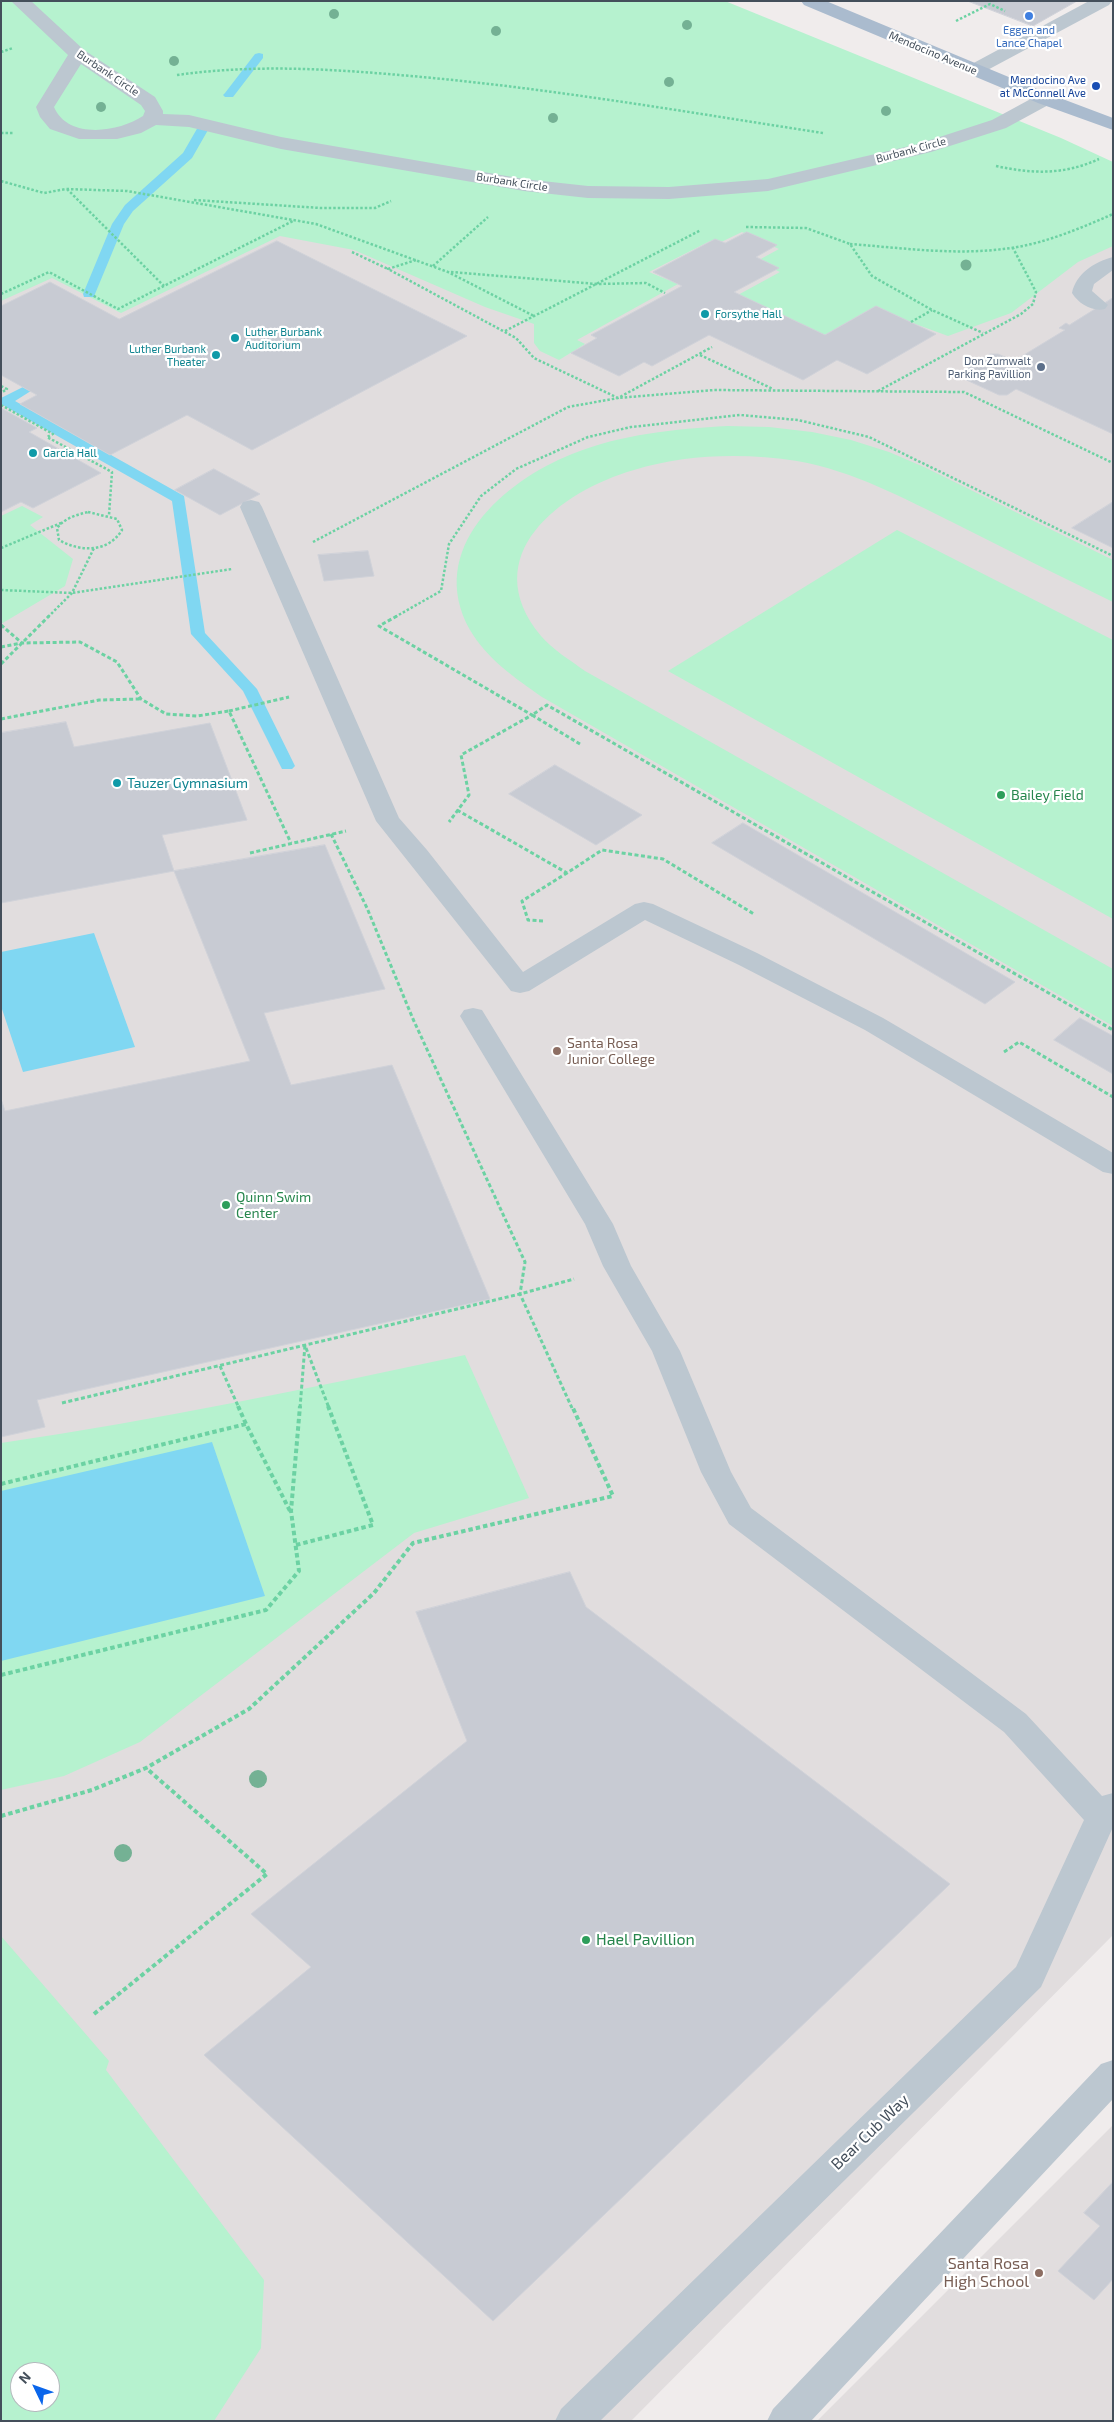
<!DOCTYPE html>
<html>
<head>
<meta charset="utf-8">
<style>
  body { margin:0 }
  #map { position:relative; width:1114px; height:2422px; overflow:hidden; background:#f0ecec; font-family:"Exo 2",sans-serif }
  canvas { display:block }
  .frame { position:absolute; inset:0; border:2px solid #444f5b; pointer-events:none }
  .north { position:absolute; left:10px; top:2362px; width:50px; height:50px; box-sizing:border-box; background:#fff; border:1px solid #b4b9bd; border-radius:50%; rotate:312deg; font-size:14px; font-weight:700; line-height:20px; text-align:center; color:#444f5b }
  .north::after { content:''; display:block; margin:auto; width:18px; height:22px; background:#0b66eb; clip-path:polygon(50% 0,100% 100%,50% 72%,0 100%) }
</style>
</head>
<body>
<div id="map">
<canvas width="1114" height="2422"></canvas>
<div class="frame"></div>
<div class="north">N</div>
</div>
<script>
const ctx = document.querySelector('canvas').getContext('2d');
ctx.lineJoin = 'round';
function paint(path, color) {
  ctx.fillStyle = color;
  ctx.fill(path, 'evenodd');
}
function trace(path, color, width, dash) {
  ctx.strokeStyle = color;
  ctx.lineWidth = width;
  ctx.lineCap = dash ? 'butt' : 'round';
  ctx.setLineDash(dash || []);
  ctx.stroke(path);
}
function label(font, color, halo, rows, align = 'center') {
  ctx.font = font + ' "Exo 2",sans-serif';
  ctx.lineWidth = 4.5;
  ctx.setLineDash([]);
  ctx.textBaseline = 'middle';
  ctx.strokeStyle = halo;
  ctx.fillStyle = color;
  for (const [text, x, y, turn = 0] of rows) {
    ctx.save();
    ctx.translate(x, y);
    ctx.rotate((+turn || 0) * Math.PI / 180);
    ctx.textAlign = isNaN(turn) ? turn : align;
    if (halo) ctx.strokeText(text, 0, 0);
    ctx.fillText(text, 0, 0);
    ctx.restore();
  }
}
paint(new Path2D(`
  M1 1 1113 167V1935L631 2421H1ZM20 2372H50V2402H20Z
  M1113 2125V2421H817Z`), '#e1ddde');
paint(new Path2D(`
  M1 1H725L1061 138 1113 162V246L1078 262 1011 313 948 336 872 308 821 337 736 296 780 272 757 261 779 249 742 232 717 244 710 241 649 272 678 284 577 340 585 344 559 360 540 351 534 343V324L485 307 354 250 280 236 121 313 52 278 1 301Z
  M728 426 769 427 812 432 851 440 889 452 924 467 1113 560V602C1060 576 1007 550 954 523 903 498 854 471 797 461 744 453 686 454 634 470 560 491 475 556 541 636 553 650 570 660 585 671L1113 969V1026L542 697C515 678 487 659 470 630 425 549 504 481 572 454 622 434 674 429 728 426Z
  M22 506 43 517 30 525 73 559 65 586 1 624V516Z
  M897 530 1113 640V919L668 671Z
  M465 1355 529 1498 414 1533 140 1742 64 1776 1 1790V1443C157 1420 311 1388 465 1355Z
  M1 1936 109 2061 106 2070 264 2280 261 2348 214 2421H1ZM20 2372H50V2402H20Z`), '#b6f2cf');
paint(new Path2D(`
  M94 933 135 1047 23 1072 1 1006V952Z
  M212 1442 265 1596 1 1661V1491Z`), '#80d7f2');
paint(new Path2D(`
  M259 53 263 54V58L233 97H225L223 95 225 93 255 54Z
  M202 126 208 130 192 158 133 211 124 224 95 294 94 297H84L83 294 112 224 125 205 183 153 198 127Z
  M27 385 34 389 15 401 184 496 205 633 257 689 295 766 292 769H282L243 691 191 634 172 501 1 404V398Z`), '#80d7f2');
const building = new Path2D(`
  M968 1H1077L1033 26Z
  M747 232 777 245 756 257 779 268 734 292 825 335 876 306 936 334 867 374 837 360 803 380 709 335 652 366 644 362 619 376 571 353 597 338 591 335 682 286 653 272 715 239 725 243Z
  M277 241 467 336 252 450 187 415 110 455 20 404 37 395 1 375V306L50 282 119 319Z
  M1113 298V434L1016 389 1007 395H999L960 377V372L990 354H998L1014 361 1065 330 1059 328 1066 323 1069 325Z
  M1 408 37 428 29 432 101 473 33 508 21 502 1 512Z
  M214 469 260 494 220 515 175 490Z
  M1113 502V548L1072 528Z
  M368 551 374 576 324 581 318 555Z
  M66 722 74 747 210 723 247 820 162 835 174 871 1 903V733Z
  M555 765 642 815 596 845 509 794Z
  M743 823 1015 982 985 1004 712 843Z
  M325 845 385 989 264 1013 291 1085 392 1065 490 1299 37 1400 45 1427 1 1437V1099L5 1111 250 1061 174 871Z
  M1080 1018 1113 1036V1074L1054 1040Z
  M570 1572 586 1607 950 1884 493 2321 204 2055 311 1967 251 1914 467 1741 416 1612Z
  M1113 2182V2279L1094 2300 1058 2271 1100 2226 1084 2213Z`);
paint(building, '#c8cbd3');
trace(building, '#d0d2d9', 1);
trace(new Path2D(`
  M956 21 990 4 1005 11
  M1 52 13 48
  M177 75C256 64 332 69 411 76 549 88 686 112 823 133
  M1 133H13
  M996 166C1033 174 1064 175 1099 159
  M1 181 44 193 66 189 127 191 316 224 448 272 534 316
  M67 189 164 286
  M194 200 321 208H375L391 201
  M746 227 806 228 850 244 872 276 932 310 983 333
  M850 244C903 248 958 256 1011 248 1046 243 1081 228 1113 214
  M352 252 388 269
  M416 260 388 269 516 338 534 358 618 398 714 390 964 392 1113 463
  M433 266 488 217
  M451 272 597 284 646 283 665 293
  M1 294 49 272 118 309 295 220
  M911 322 932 310
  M505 331 701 230
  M700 355 773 389
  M1 386 7 389 1 393
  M878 391 1021 314 1033 304 1036 292 1013 248
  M1 405 53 434 47 437 112 472 109 515
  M88 512 117 519 122 530C108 553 80 552 59 540L57 528C65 518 76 515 88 512Z
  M313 542 568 407 618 398 712 347
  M1 548 61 523
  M1 590 72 593 232 569
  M48 617 72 593 94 548
  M395 617 441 591 449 544 481 496 516 469 588 437 631 427 740 415 798 420 869 437 1113 556`), '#6cd2a3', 2.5, [2.5, 2]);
trace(new Path2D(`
  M397 616 379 626 532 715 461 755 469 795 449 822
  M1 625 22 643
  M1 647 22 643 80 642 117 662 141 699 166 714 197 716 229 711 291 843
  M1 664 49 616
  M229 711 289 697
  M1 719 99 700 140 699
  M580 744 532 715 547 705 1113 1030
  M457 810 567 873 602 850 663 859 754 914
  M331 834 367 908 413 1019 525 1262 520 1294 572 1408
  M250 853 346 831
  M543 921 528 920 522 901 567 873
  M1004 1052 1019 1042 1113 1097
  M306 1348 329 1408
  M220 1366 239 1408
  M62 1403 520 1294 574 1279
  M300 1408 305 1345`), '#6cd2a3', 3, [4, 2.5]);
trace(new Path2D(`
  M238 1406 246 1424
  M1 1484 246 1424 290 1511
  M296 1545 373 1525 328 1406
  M1 1675 266 1610 299 1571 291 1511 300 1406
  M1 1816 92 1790 146 1768 249 1709 374 1593 413 1543 613 1496 572 1406
  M94 2014 267 1874 146 1768`), '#6cd2a3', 4, [4.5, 3]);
paint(new Path2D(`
  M11 1H31L84 50 155 97 163 111V114L189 115 281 137 524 179 588 186 669 187 768 179 918 144 992 120 1038 95H1052L1054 99 1052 103 1006 128 931 152 768 191 669 199 588 198 524 191 281 149 189 127 156 125 141 133 117 139H79L50 129 40 117 36 107 68 55ZM81 64 141 105 145 111 143 116C119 132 68 140 54 107Z
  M1089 1H1112L1109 5 980 74H968L965 70 968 66Z
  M1113 257V270L1094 284 1092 291 1108 305 1105 309C1092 312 1079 304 1072 293 1076 274 1094 262 1113 257Z
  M251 500 259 502 262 507 399 818 427 850 523 972 635 904 644 902 653 904 757 953 883 1018 1113 1153V1174L1103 1172 865 1030 739 965 645 920 529 991 520 993 511 991 376 821 240 507 243 502Z
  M473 1008 482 1010 613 1224 631 1266 680 1351 731 1472 751 1508 1026 1714 1102 1796 1113 1793V1827L1041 1987 600 2421H555L561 2409 1016 1967 1084 1820 1004 1732 729 1524 701 1472 652 1351 603 1266 585 1224 460 1016 464 1010Z
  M1113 2060V2099L811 2421H767L773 2409 1101 2064Z`), '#bcc7d0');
paint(new Path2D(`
  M801 1H826L1052 95 1113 118V130L1038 103 804 5Z`), '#aabbce');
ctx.fillStyle = '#74b194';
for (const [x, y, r] of [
  [334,14,5],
  [687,25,5],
  [496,31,5],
  [174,61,5],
  [669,82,5],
  [101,107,5],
  [886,111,5],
  [553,118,5],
  [966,265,5.5],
  [258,1779,9],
  [123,1853,9]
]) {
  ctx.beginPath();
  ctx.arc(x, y, r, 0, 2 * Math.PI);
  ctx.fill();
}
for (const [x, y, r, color] of [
  [1029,16,5,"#3f7fe0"],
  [1096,86,5,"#1a4fb4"],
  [705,314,5,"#0f9aa8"],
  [235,338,5,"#0f9aa8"],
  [216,355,5,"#0f9aa8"],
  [1041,367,5,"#5c6f8a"],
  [33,453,5,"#0f9aa8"],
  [117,783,5,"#0f9aa8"],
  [1001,795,5,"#2e9e5b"],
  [557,1051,5,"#8d6e63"],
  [226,1205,5,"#2e9e5b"],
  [586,1940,5,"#2e9e5b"],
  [1039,2273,5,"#8d6e63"]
]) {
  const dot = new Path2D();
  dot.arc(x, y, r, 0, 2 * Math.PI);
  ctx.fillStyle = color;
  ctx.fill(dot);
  trace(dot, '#fff', 2);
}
label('11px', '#366cbe', '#fff', [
  ["Eggen and",1029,30],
  ["Lance Chapel",1029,43]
]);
label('11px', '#444f5b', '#fff', [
  ["Mendocino Avenue",933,53,23],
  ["Burbank Circle",108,73,34],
  ["Burbank Circle",911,150,-15],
  ["Burbank Circle",512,182,9]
]);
label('11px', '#164399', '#fff', [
  ["Mendocino Ave",1086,80],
  ["at McConnell Ave",1086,93]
], 'right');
label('11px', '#0d838f', '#fff', [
  ["Forsythe Hall",715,314],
  ["Luther Burbank",245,332],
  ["Auditorium",245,345],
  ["Luther Burbank",206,349,"right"],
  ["Theater",206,362,"right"],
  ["Garcia Hall",43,453]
], 'left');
label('11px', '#4e5e75', '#fff', [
  ["Don Zumwalt",1031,361],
  ["Parking Pavillion",1031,374]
], 'right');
label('14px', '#0d838f', '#fff', [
  ["Tauzer Gymnasium",127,783]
], 'left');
label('14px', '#27864d', '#fff', [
  ["Bailey Field",1011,795],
  ["Quinn Swim",236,1197],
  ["Center",236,1213]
], 'left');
label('14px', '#785e54', '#fff', [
  ["Santa Rosa",567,1043],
  ["Junior College",567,1059]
], 'left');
label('16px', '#27864d', '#fff', [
  ["Hael Pavillion",596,1940]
], 'left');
label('16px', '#444f5b', '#fff', [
  ["Bear Cub Way",870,2132,-44]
]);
label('16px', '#785e54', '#fff', [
  ["Santa Rosa",1029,2264],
  ["High School",1029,2282]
], 'right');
</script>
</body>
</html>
